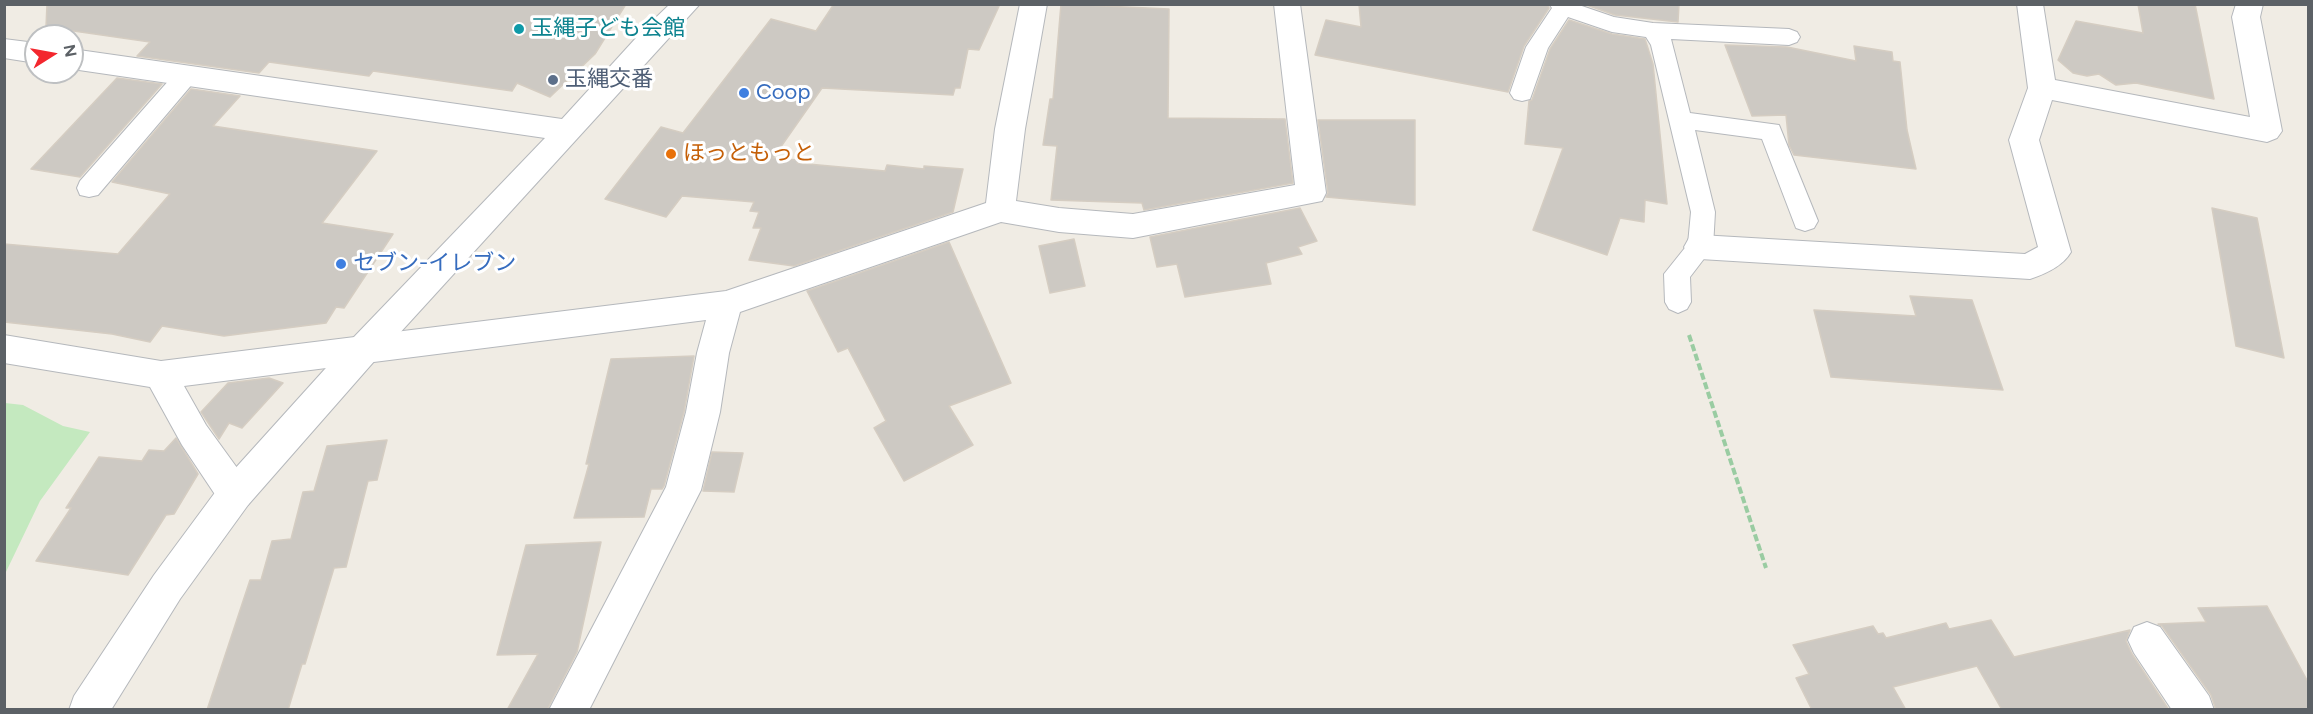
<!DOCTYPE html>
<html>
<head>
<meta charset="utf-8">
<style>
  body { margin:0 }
  #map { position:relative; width:2313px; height:714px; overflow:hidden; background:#f0ece4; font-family:Figtree,sans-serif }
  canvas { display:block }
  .frame { position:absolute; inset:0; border:6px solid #5c6166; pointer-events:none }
  .north { position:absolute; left:24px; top:24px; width:60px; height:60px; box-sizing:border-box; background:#fff; border:2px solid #bec0c2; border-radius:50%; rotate:79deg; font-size:16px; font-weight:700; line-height:24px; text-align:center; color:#5c6166 }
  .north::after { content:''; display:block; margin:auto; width:21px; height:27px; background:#f3272e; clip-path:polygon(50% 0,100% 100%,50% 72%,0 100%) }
</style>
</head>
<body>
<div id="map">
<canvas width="2313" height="714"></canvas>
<div class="frame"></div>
<div class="north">N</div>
</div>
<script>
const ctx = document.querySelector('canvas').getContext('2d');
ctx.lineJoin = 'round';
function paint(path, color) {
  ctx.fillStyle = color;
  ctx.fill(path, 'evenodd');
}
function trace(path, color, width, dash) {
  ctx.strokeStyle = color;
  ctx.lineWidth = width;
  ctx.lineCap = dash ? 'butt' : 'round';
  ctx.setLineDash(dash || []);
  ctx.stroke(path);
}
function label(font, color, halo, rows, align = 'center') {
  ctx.font = font + ' Figtree,"Noto Sans JP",sans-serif';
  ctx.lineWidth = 6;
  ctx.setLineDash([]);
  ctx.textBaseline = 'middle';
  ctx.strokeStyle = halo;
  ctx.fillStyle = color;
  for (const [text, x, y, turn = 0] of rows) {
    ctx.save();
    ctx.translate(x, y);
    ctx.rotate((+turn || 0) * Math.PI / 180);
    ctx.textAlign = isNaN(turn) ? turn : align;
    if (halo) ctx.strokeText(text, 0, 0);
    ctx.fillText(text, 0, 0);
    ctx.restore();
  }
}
paint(new Path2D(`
  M5 403 23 405 63 426 90 432 40 501 5 574Z`), '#c4e9bf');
const building = new Path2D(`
  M47 4H626L595 54 550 97 517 83 512 91 373 71 369 76 269 62 259 73 137 56 150 42 46 27Z
  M834 4H1000L979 50 968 49 960 88H955L953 95 822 88 773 158 798 160 797 163 885 171 887 165 924 169V166L963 169 953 212 794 266 749 260 761 228H753L759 212 750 211 754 202 682 196 666 217 605 199 661 127 683 133 771 19 816 31Z
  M1061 4 1169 9 1168 118 1285 119 1293 183 1144 210 1142 203 1051 200 1057 146 1043 145 1050 99H1053Z
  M1359 4H1547L1549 8 1524 46 1508 92 1315 55 1326 20 1361 27Z
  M1584 4H1679L1678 22 1615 15Z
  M2138 4H2195L2214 99 2136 83 2116 85 2099 74 2087 76 2073 73 2058 60 2076 21 2143 33Z
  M1569 20 1612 34 1645 39 1653 64 1667 204 1645 200 1644 222 1620 218 1607 255 1533 230 1563 148 1525 144 1529 101 1532 100 1550 49Z
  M1725 45 1787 47 1856 61 1854 46 1892 52 1893 61 1900 62 1907 130 1916 169 1794 155 1789 145 1786 115 1752 116Z
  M117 78 162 84 80 177 31 169Z
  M191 89 240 96 213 126 377 151 322 223 393 234 344 308 336 307 326 323 224 336 162 326 150 342 112 334 4 322V244L118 254 170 194 112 182Z
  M1318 120H1415V205L1326 197 1328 193Z
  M1300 208 1317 241 1298 247 1302 254 1266 263 1271 284 1185 297 1177 264 1157 267 1150 237Z
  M2212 208 2257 218 2284 358 2236 346Z
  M1074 239 1085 286 1050 293 1039 246Z
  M949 242 1011 383 949 406 973 445 904 481 874 428 886 421 848 348 838 352 807 291Z
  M1910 296 1972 300 2003 390 1831 377 1814 310 1916 316Z
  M694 356 684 412 664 486 662 489H651L644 517 574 518 589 464H586L611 359Z
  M269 378 283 383 242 428 229 423 219 439 201 412 228 383Z
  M176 438 198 474 174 514 166 515 128 575 36 561 71 508H66L99 457 142 461 149 450 164 451Z
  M387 440 377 480 368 481 346 567 334 568 305 664H302L288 710H207L250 580H261L272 541 291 539 303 492 314 491 327 446Z
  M712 452 743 453 734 492 703 491Z
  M601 542 577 652 547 710H507L538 654 497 655 526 545Z
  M2267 606 2308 682V710H2216L2211 695 2162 626 2158 624 2206 622 2198 608Z
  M1991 620 2014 657 2130 630 2126 641 2132 654 2169 710H2002L1977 666 1893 687 1906 710H1812L1796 678 1809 674 1793 645 1873 626 1878 634 1883 633 1886 638 1946 623 1949 629Z`);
paint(building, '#cdc9c3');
trace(building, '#d5cdc2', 1.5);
const service = new Path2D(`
  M1549 4H1576L1614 17 1653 23 1789 29 1797 32 1800 37 1797 42 1789 45 1671 39 1690 113 1779 125 1818 221 1814 228 1805 231 1796 228 1762 139 1695 130 1715 212 1713 247 1690 277 1691 302 1687 309 1678 313 1669 309 1665 302 1664 274 1688 244 1691 212 1651 45 1646 37 1612 32 1568 17 1548 48 1530 99 1522 101 1514 99 1510 93 1526 47 1552 8Z
  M186 68 194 70 197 76 194 82 98 195 89 197 80 195 77 188 80 181 178 70Z`);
const minor = new Path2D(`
  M1020 4H1047L1025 129 1016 201 1059 208 1133 214 1295 185 1274 4H1300L1326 193 1322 201 1133 238 1059 232 1001 222 740 312 729 353 720 412 701 490 589 710H549L666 487 686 412 697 353 706 320 184 386 206 425 248 483 253 494 248 505 235 510 222 505 182 445 150 387 4 363V335L161 361 726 291 986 203 995 129Z
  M2017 4H2043L2055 80 2250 117 2232 17 2236 4H2263L2260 17 2282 131 2277 138 2267 142 2052 100 2039 140 2071 252C2063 266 2045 274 2030 279L1700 259 1689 256 1684 247 1689 238 1700 235 2025 254 2038 247 2009 140 2028 88Z
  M2147 622 2160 627 2209 696 2214 710H2172L2134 653 2128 640 2134 627Z`);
const tertiary = new Path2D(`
  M670 4H700L377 358 248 505 180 599 111 710H69L74 696 154 575 222 483 353 338 545 138 72 69V49L562 119 646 27Z
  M4 39 36 43V63L4 58Z`);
trace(service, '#b5b8bc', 2);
trace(minor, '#b5b8bc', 2);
trace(tertiary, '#b5b8bc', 2);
trace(new Path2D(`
  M1689 335 1766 568`), '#9acca2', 4, [7, 3]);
paint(service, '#fff');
paint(minor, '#fff');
paint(tertiary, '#fff');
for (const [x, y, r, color] of [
  [519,29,6,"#0f9aa8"],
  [553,80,6,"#5c6f8a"],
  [744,93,6,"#3f7fe0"],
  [671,154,6,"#e8710a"],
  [341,264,6,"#3f7fe0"]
]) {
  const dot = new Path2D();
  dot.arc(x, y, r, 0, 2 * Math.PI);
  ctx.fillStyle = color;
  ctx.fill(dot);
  trace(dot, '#fff', 2);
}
label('22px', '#0d838f', '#fff', [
  ["玉縄子ども会館",531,29]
], 'left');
label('22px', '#4e5e75', '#fff', [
  ["玉縄交番",565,80]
], 'left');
label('22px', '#366cbe', '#fff', [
  ["Coop",756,93],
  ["セブン-イレブン",353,264]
], 'left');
label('22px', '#c56008', '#fff', [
  ["ほっともっと",683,154]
], 'left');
</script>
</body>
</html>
